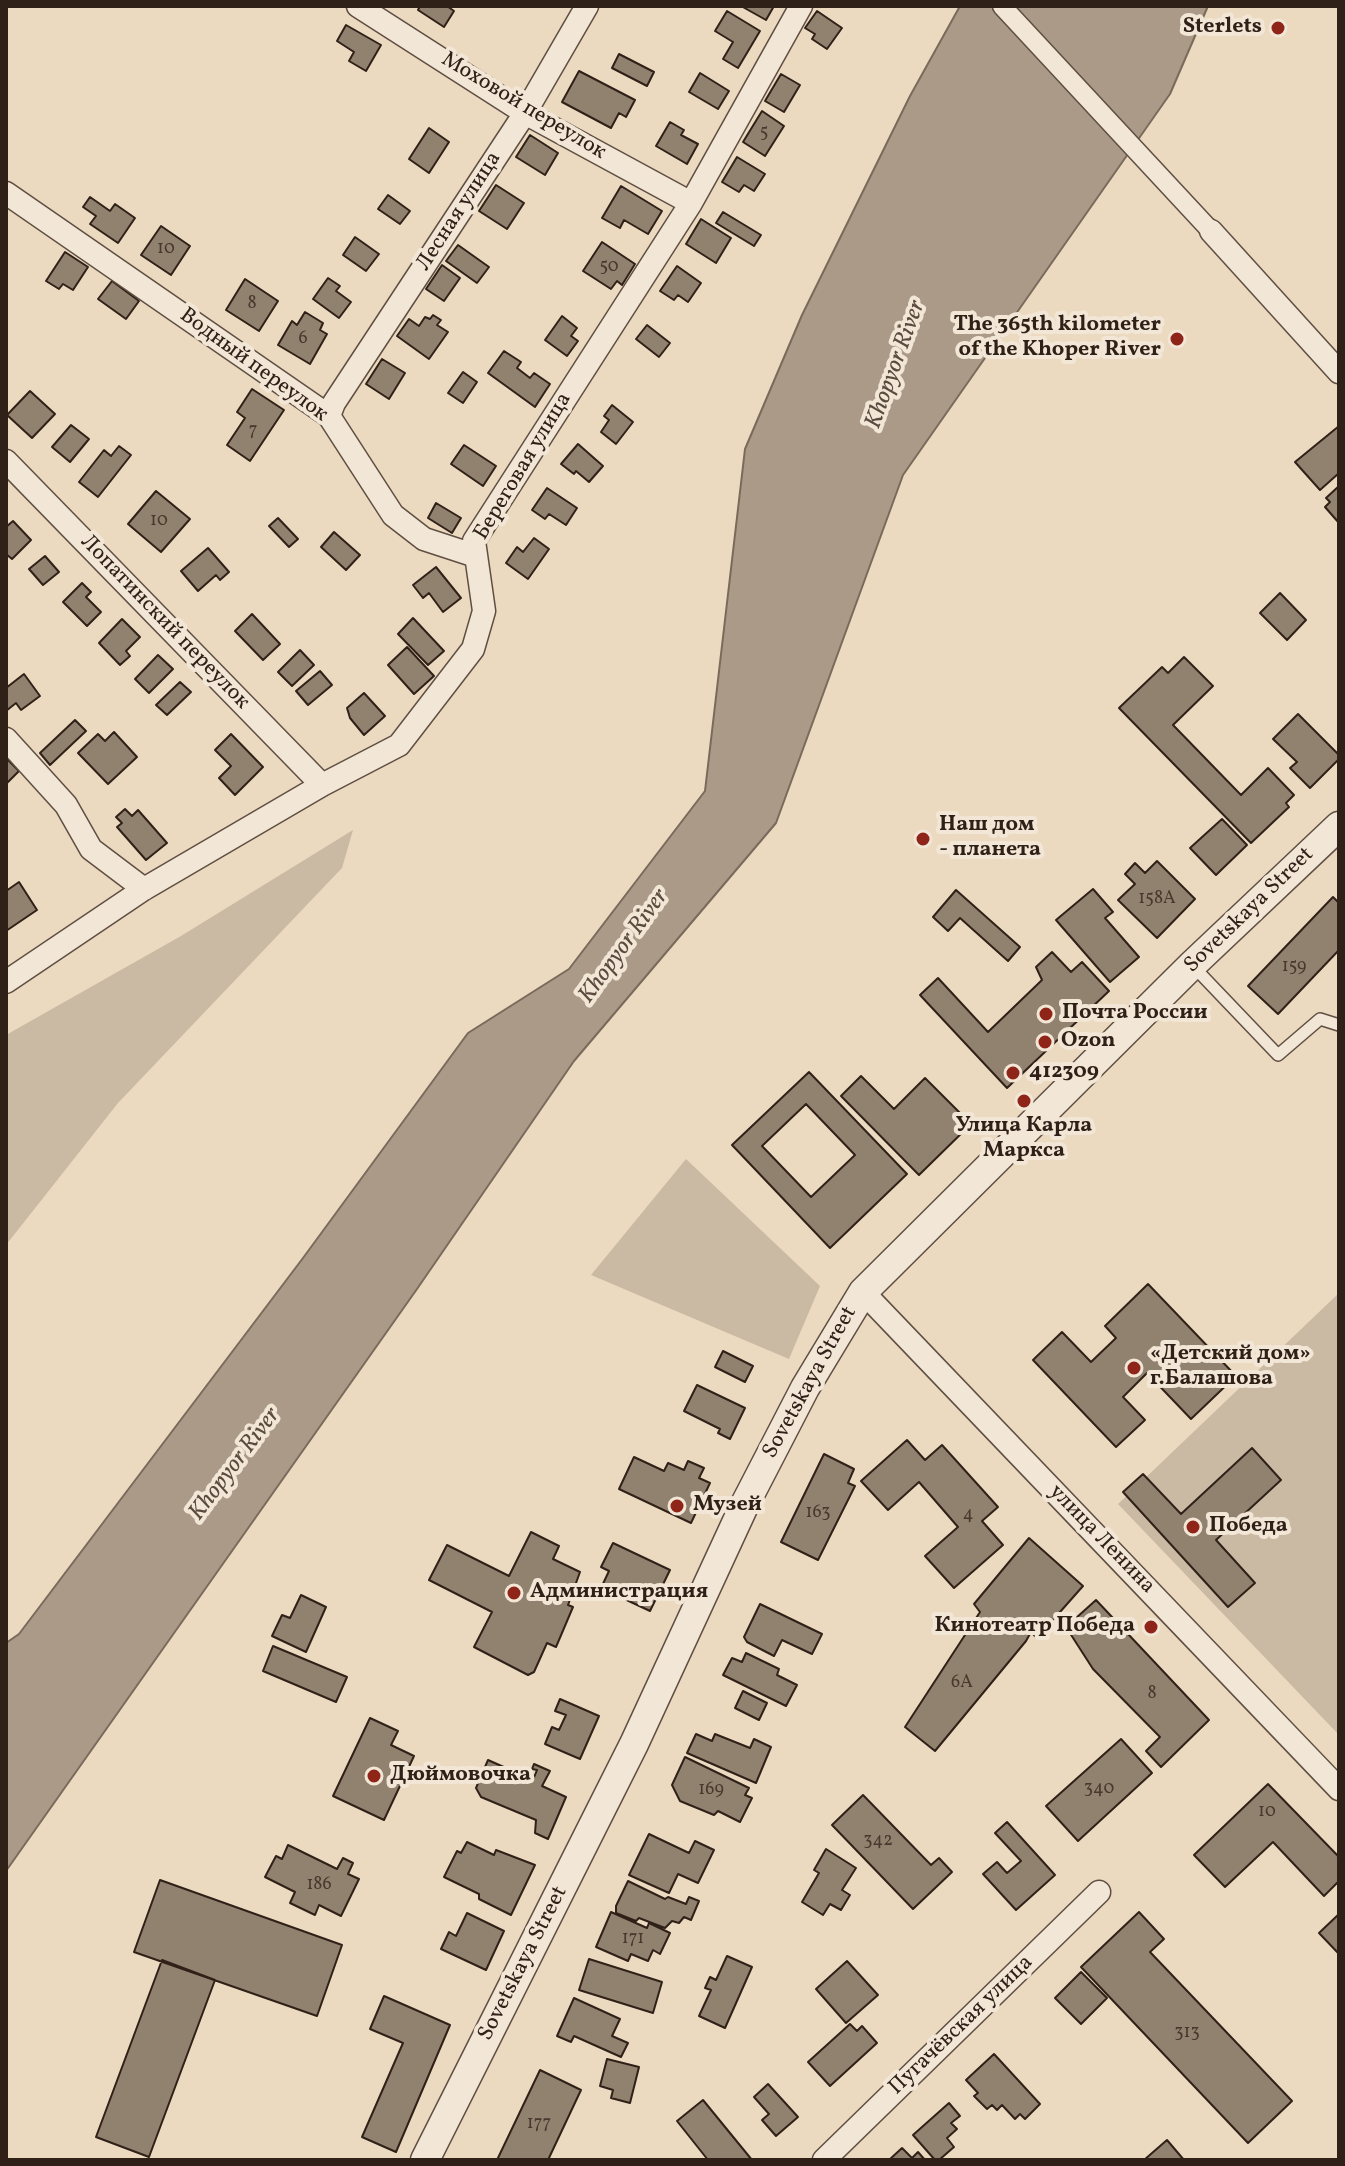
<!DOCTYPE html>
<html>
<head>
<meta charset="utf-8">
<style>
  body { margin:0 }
  #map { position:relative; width:1345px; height:2166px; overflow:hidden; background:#ebd9c0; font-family:Vollkorn,serif }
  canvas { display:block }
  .frame { position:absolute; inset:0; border:8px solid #302118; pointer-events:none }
</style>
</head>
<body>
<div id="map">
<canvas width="1345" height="2166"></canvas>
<div class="frame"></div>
</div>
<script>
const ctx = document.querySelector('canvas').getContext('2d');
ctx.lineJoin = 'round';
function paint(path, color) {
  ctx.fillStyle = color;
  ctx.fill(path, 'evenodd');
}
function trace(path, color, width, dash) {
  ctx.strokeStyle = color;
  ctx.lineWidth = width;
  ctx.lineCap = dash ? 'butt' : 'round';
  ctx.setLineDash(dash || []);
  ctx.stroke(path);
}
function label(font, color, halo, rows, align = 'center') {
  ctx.font = font + ' Vollkorn,serif';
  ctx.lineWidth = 8;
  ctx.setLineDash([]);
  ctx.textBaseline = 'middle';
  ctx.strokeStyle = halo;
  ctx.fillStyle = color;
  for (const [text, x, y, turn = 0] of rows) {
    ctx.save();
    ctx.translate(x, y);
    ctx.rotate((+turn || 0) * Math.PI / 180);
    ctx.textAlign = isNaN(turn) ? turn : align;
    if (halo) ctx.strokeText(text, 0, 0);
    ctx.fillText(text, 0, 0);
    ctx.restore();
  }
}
paint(new Path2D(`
  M353 830 342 868 118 1103 6 1245V1035L181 936Z
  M686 1159 820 1286 789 1359 591 1275Z
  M1339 1293V1735L1118 1504Z`), '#cbbaa3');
const water = new Path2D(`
  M960 6H1208L1170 94 903 475 776 823 574 1061 417 1289 6 1871V1643L19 1634 303 1258 468 1033 569 969 705 791 745 449 802 315 910 96Z`);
paint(water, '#ab9a87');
trace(water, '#7a6a5b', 2);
const building = new Path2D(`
  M420 6H447L454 11 444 27 418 10Z
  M741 6H774L766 20Z
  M727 11 760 31 738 68 723 59 733 42 715 31Z
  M817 11 842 28 827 49 812 39 815 34 805 28Z
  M346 25 381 45 366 71 349 61 354 52 337 41Z
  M619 54 654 72 647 86 612 68Z
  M579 71 635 100 626 117 619 113 611 128 562 102Z
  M700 73 729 91 718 109 689 92Z
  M781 74 800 85 784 112 765 101Z
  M762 111 784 126 765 156 743 142Z
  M670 122 684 130 681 135 698 144 687 164 656 146Z
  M429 128 449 142 429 173 409 159Z
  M530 135 558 153 545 175 516 157Z
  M737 157 765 174 754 191 744 185 739 192 722 182Z
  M496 185 524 203 507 229 479 211Z
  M621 186 662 211 648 234 624 220 620 228 602 218Z
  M388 195 410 211 400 224 378 209Z
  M90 197 110 211 115 204 135 218 118 243 90 224 96 216 83 207Z
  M723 212 761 235 754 246 716 223Z
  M701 219 731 238 716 263 686 244Z
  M161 226 190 246 171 275 141 255Z
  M355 237 379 254 366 271 343 255Z
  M602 242 635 264 622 285 617 281 611 289 583 271Z
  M458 245 489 267 477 283 446 261Z
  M65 252 88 267 73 290 63 284 59 289 46 281Z
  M442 265 460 278 444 301 426 289Z
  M677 266 701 283 688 302 678 295 674 300 660 291Z
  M328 278 340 286 336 291 351 302 339 318 313 299Z
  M245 279 278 301 259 331 226 310Z
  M112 281 139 301 126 319 98 299Z
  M305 312 323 323 320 330 327 334 310 364 278 345 292 321 297 325Z
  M433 315 441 320 437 325 448 332 429 359 397 336 409 319 419 326 425 317 430 319Z
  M562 316 577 328 571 336 578 341 567 356 545 340Z
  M647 325 670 343 659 357 636 339Z
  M504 351 521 362 517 368 530 378 534 373 550 384 535 407 488 373Z
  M382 359 405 373 389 399 366 384Z
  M463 372 477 382 463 403 448 393Z
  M252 389 284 410 250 461 227 445 245 418 237 412Z
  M30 391 55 414 32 438 7 415Z
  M612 405 633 422 616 444 601 432 609 420 604 416Z
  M71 425 89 439 70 462 52 447Z
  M1339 426V473L1320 490 1295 462Z
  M578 444 603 466 589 482 576 471 574 474 561 464Z
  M464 445 496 466 483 486 451 464Z
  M119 446 131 455 98 497 79 482 104 450 111 456Z
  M1339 486V523L1325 507 1330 502 1326 498Z
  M547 488 577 508 566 525 549 514 545 519 532 510Z
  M156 491 190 519 161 552 128 524Z
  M436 503 461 518 452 533 428 518Z
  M278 518 298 539 289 547 269 526Z
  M13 521 31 540 12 559 6 554V527Z
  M334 532 360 555 346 570 321 547Z
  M534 538 549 549 528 579 506 563 517 547 523 552Z
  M208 548 229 572 220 580 216 575 198 591 181 571Z
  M45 556 59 572 43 585 29 569Z
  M436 567 461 598 443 612 429 593 423 598 413 585Z
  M82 583 91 592 86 597 101 612 87 626 63 602Z
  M1280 593 1306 620 1287 640 1260 613Z
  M252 614 280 644 263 660 235 631Z
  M413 618 444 651 428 665 398 634Z
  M122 619 140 637 126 651 130 656 120 665 99 643Z
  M407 647 434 676 414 694 388 665Z
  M300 650 314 665 292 686 278 672Z
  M158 655 173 669 149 693 135 679Z
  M1184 657 1213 686 1173 725 1241 795 1268 768 1294 795 1286 803 1289 807 1251 843 1119 708 1162 667 1168 673Z
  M320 671 332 685 308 705 296 691Z
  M24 674 40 696 21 710 16 703 6 711V688Z
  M180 682 191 692 167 715 156 705Z
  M364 693 385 716 364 735 350 718 347 708Z
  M1298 714 1339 755V759L1310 788 1290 768 1297 762 1273 739Z
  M75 720 86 731 50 765 40 753Z
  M114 732 137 757 108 784 78 753 98 734 105 741Z
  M231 734 263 767 235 795 219 778 231 766 215 750Z
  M6 758 19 771 7 783 6 782Z
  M125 809 132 816 138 810 167 843 146 860 117 827 122 823 116 817Z
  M1222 819 1247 845 1216 875 1190 848Z
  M1157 861 1195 899 1157 938 1118 900 1135 884 1125 874 1135 863 1145 873Z
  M19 882 37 910 6 931V891Z
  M1093 889 1113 912 1105 918 1139 957 1110 982 1056 920Z
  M956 890 1020 947 1008 961 960 918 948 931 933 917Z
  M1333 897 1339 903V950L1278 1014 1248 986Z
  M1052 952 1071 972 1082 962 1109 991 1007 1088 920 995 938 978 988 1032 1042 980 1036 967Z
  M809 1072 907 1174 830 1248 732 1145ZM806 1104 855 1155 811 1197 762 1146Z
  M861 1076 894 1109 925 1078 971 1124 919 1175 841 1096Z
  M1148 1284 1236 1376 1191 1419 1147 1373 1123 1397 1145 1420 1116 1447 1033 1360 1062 1332 1091 1362 1116 1338 1105 1326Z
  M723 1351 753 1366 745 1382 715 1367Z
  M697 1385 745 1408 730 1439 718 1433 720 1429 684 1411Z
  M907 1440 925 1460 942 1445 998 1507 982 1521 1003 1545 954 1588 925 1556 958 1527 919 1482 888 1510 861 1481Z
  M1252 1448 1281 1480 1216 1540 1255 1583 1228 1607 1123 1492 1143 1474 1181 1514Z
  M824 1454 854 1469 848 1483 855 1486 818 1560 781 1542Z
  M634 1457 664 1471 668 1463 684 1470 688 1461 704 1468 699 1478 710 1483 691 1523 619 1489Z
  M531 1532 559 1546 553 1559 580 1572 568 1605 573 1607 556 1647 547 1643 534 1672 528 1675 474 1647 492 1612 429 1580 447 1545 509 1576Z
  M1029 1538 1083 1586 1037 1638 1031 1632 1026 1641 935 1751 905 1727 980 1612 974 1604Z
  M613 1543 670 1570 650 1611 601 1588 609 1571 601 1567Z
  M301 1595 326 1607 306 1652 272 1636 282 1615 290 1618Z
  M1096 1600 1209 1720 1161 1767 1146 1751 1160 1737 1093 1669 1066 1627Z
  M760 1604 822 1634 812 1654 782 1640 774 1656 747 1642 744 1637Z
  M273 1646 347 1677 336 1702 263 1671Z
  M746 1653 779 1669 777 1675 797 1685 786 1706 723 1675 732 1658 742 1662Z
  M743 1691 767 1703 759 1720 735 1708Z
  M560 1699 599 1716 580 1759 545 1744 552 1727 559 1730 566 1715 555 1711Z
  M370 1718 398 1731 391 1745 414 1756 384 1820 333 1796Z
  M696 1734 712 1741 715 1734 750 1748 754 1739 771 1747 756 1783 687 1753Z
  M1121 1739 1152 1773 1078 1841 1046 1806Z
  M685 1757 749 1788 745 1795 752 1798 740 1822 718 1811 714 1815 680 1801 672 1785Z
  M488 1760 533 1780 537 1770 532 1769 534 1764 550 1771 542 1786 566 1797 548 1839 535 1833 536 1820 481 1797 476 1788Z
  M1268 1784 1339 1857V1881L1324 1896 1273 1842 1225 1887 1194 1855Z
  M863 1795 931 1865 939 1858 952 1872 913 1909 832 1825Z
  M1007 1822 1055 1875 1016 1910 983 1874 997 1862 1007 1873 1021 1861 995 1833Z
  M649 1834 689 1853 695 1841 714 1850 698 1883 678 1874 669 1893 629 1875Z
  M467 1842 494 1855 496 1850 535 1865 511 1915 479 1899V1894L444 1877 457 1851 461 1853Z
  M288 1845 337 1869 343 1858 353 1863 348 1874 359 1879 341 1916 319 1905 315 1915 290 1903 295 1892 265 1877 276 1856 282 1859Z
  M826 1849 856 1868 842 1890 850 1895 841 1910 830 1904 823 1915 802 1902 819 1873 814 1870Z
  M160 1880 342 1945 317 2016 134 1952Z
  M628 1881 665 1899 668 1897 686 1904 689 1897 699 1901 691 1920 684 1917 679 1923 672 1921 665 1928 639 1918 636 1921 616 1913V1906Z
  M611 1912 647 1928 649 1923 670 1933 660 1954 653 1950 648 1961 631 1954 628 1961 596 1947Z
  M1139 1912 1164 1939 1150 1952 1292 2101 1248 2143 1081 1967Z
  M467 1913 504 1931 486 1970 441 1949 449 1932 456 1936Z
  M1339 1914V1954L1319 1933Z
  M727 1956 752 1967 725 2028 699 2016 711 1990 705 1988 710 1977 716 1980Z
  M589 1959 662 1982 653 2013 579 1990Z
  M162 1960 215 1980 149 2157 96 2137Z
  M847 1961 878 1995 846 2023 816 1989Z
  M1081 1972 1107 1998 1081 2024 1055 1998Z
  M384 1996 450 2025 396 2152 362 2137 403 2043 370 2029Z
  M574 1998 620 2019 612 2036 628 2043 621 2057 574 2036 571 2042 557 2036Z
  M850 2024 857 2031 862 2026 877 2043 830 2086 808 2062Z
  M994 2054 1040 2104 1025 2119 1020 2114 1015 2119 1002 2105 997 2110 992 2105 987 2109 974 2096 978 2093 966 2080Z
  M607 2059 639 2067 630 2103 611 2098 613 2090 600 2086Z
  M540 2070 581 2090 548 2160H497Z
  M768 2084 798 2117 776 2136 762 2120 769 2114 754 2097Z
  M703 2100 752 2160H708L677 2121Z
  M949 2103 960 2116 951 2123 957 2129 947 2138 954 2147 939 2160H935L913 2135Z
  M1167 2140 1184 2160H1144Z
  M902 2148 912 2158 918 2152 925 2160H889Z`);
paint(building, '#91816f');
trace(building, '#302118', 2);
const service = new Path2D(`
  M1193 966 1278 1055 1320 1019 1339 1025`);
const pedestrian = new Path2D(`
  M1002 6 1211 231`);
const minor = new Path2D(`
  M358 6 525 113 691 203
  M6 193 329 416 393 515 424 539 476 556
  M1211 231 1339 372
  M329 416 334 403 525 113 587 6
  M6 461 322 785
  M6 739 66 805 91 849 144 889
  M6 982 144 889 322 785 399 745 473 649 484 611 474 541 691 203 801 6
  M863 1292 1339 1789
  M824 2160 1099 1892`);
const tertiary = new Path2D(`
  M425 2160 634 1744 744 1506 805 1388 863 1292 1192 965 1339 826`);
trace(service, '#5f4f42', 14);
trace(pedestrian, '#5f4f42', 21);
trace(minor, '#5f4f42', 25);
trace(tertiary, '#5f4f42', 31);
trace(service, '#f2e6d6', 11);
trace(pedestrian, '#f2e6d6', 18);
trace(minor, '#f2e6d6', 22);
trace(tertiary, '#f2e6d6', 28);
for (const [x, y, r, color] of [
  [1278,28,8,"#8f2418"],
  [1177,339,8,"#8f2418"],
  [923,839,8,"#8f2418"],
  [1046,1014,8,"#8f2418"],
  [1045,1042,8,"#8f2418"],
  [1013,1073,8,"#8f2418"],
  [1024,1101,8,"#8f2418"],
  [1134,1368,8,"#8f2418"],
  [677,1506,8,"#8f2418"],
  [1193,1527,8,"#8f2418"],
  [514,1593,8,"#8f2418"],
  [1151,1627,8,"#8f2418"],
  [374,1776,8,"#8f2418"]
]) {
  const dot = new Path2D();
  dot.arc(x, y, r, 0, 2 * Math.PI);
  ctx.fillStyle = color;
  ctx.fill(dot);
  trace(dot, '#f2e6d6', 3);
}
label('18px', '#48392e', null, [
  ["5",764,134],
  ["10",166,250],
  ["50",609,268],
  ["8",252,305],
  ["6",303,340],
  ["7",253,432],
  ["10",159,522],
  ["158А",1157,900],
  ["159",1294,968],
  ["163",818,1514],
  ["4",968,1516],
  ["6А",962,1684],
  ["8",1152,1695],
  ["340",1099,1790],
  ["169",711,1791],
  ["10",1267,1813],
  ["342",878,1842],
  ["186",319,1886],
  ["171",633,1940],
  ["313",1187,2034],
  ["177",539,2125]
]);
label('bold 22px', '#302118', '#f2e6d6', [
  ["Sterlets",1262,28,"right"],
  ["The 365th kilometer",1161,326,"right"],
  ["of the Khoper River",1161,351,"right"],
  ["Наш дом",939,826],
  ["- планета",939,851],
  ["Почта России",1062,1014],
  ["Ozon",1061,1042],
  ["412309",1029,1073],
  ["Улица Карла",1024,1127,"center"],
  ["Маркса",1024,1152,"center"],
  ["«Детский дом»",1150,1355],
  ["г.Балашова",1150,1380],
  ["Музей",693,1506],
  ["Победа",1209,1527],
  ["Администрация",530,1593],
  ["Кинотеатр Победа",1135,1627,"right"],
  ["Дюймовочка",390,1776]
], 'left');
label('22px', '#302118', '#f2e6d6', [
  ["Моховой переулок",523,107,31],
  ["Лесная улица",460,212,-57],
  ["Водный переулок",253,366,36],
  ["Береговая улица",524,467,-59],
  ["Лопатинский переулок",164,623,46],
  ["Sovetskaya Street",1250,911,-44],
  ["Sovetskaya Street",811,1383,-61],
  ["улица Ленина",1101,1540,46],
  ["Sovetskaya Street",524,1964,-63],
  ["Пугачёвская улица",962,2026,-44]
]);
label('italic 24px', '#5b4b3f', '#f2e6d6', [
  ["Khopyor River",897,365,-70],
  ["Khopyor River",625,947,-54],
  ["Khopyor River",236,1465,-53]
]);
</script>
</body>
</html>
